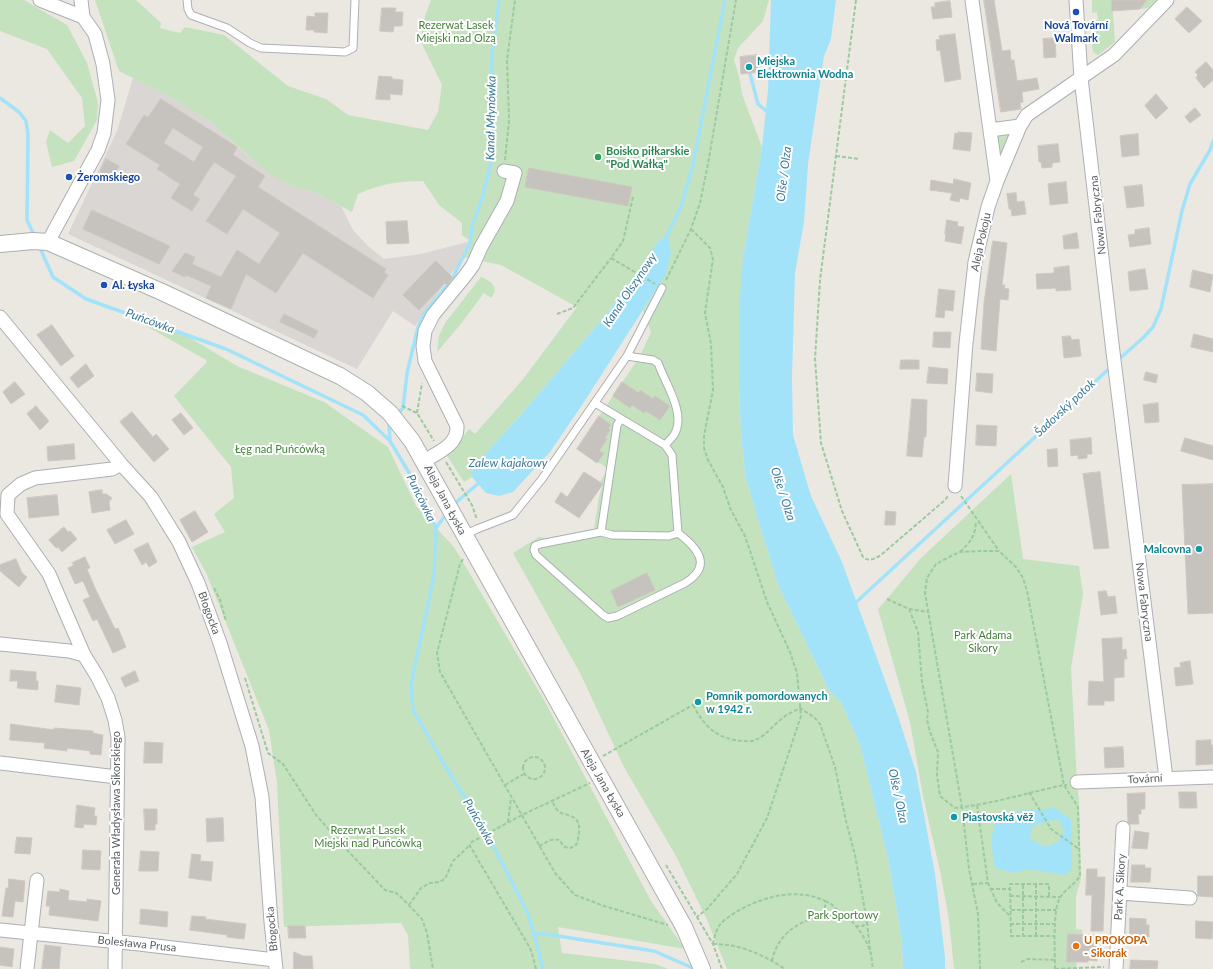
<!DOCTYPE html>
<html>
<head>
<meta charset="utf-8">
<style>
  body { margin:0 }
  canvas { display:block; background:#ebe7e1 }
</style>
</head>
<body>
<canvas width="1213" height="969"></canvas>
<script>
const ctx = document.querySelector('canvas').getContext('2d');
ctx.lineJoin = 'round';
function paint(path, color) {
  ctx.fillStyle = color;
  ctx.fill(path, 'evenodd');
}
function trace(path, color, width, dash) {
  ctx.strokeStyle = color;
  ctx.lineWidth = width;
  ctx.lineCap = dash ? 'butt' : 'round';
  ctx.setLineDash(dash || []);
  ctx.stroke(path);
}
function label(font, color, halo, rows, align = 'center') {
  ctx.font = font + ' Lato,sans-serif';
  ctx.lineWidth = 4;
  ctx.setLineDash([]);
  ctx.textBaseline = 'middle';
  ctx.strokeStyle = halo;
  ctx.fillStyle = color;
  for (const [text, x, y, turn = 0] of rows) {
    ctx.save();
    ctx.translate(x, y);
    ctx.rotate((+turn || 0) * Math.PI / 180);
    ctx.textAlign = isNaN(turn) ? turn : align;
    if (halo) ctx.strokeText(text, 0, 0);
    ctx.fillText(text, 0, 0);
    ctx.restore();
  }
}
paint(new Path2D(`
  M133 78 174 99 211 122 248 156 287 184 317 193 341 206 353 230 368 246 384 259 421 254 471 241 463 257 415 326 393 311 357 369 68 234 117 131Z`), '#dad6d3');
paint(new Path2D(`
  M0 0H24L67 25 87 63 98 103 97 120 74 161 52 167 46 142 50 130 68 143 85 126 82 98 47 49 0 31Z
  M95 0H136L161 23 160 28 180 33 185 27 224 35 288 86 326 99 348 115 428 130 438 112 442 85 422 44V29L425 16 431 0H769L763 21 738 48 734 60 739 76 742 94 762 147 743 258 739 386 741 431 745 475 762 533 779 587 830 692 841 702 860 745 888 858 902 942 903 969H727L707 920 676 856 624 767 580 673 513 553 539 537 547 538 594 529 599 497 603 484 600 482 607 471V468L598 462 597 463 577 449 640 356 651 332 643 310 656 291 668 234 657 243 646 260 604 317 519 417 475 465 472 472V477L464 482 446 454 456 446 469 429 475 434 524 378 577 307 501 265 463 257 471 241 462 235V223L439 205 423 181C397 181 381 184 358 194L352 212 317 193 287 184 262 168 211 122 174 99 119 71Z
  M1092 0H1112L1115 42 1098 55 1093 52 1091 37 1094 31 1093 21 1098 20 1097 12 1092 13Z
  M1147 0H1156L1148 8 1140 9Z
  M1013 132 999 160 995 134Z
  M481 277C491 281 500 287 491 298L484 293 460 325 437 352 439 336 445 323Z
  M134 319 150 320 192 339 237 366 324 402 388 447 416 506 454 547 544 700 651 901 685 949 558 927 562 953 655 964 668 969H410L408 935 401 923 284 927 277 783 269 730 207 575 192 547 225 532 214 514 234 498 231 467 174 396 207 362 206 360Z
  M1011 474 1023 559 1079 566 1083 594 1071 668 1077 782 1079 800 1081 879 1076 896V929L1082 930V934H1068V962H1077L1076 969H954L949 920 941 875 923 796 910 722 878 609 887 599 920 559Z`), '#c4e2be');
paint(new Path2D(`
  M771 0H836L831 39 824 56 808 164 804 222 795 273 792 378 793 435 811 496 842 562 898 716 916 772 935 874 945 957V969H903L902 942 888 858 860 745 841 702 830 692 779 587 762 533 745 475 741 431 739 386 740 296 743 258 762 147 768 90Z
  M668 234 671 253 666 274 582 405 550 452 513 492 499 496 486 493 472 477V472L475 465 519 417 604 317 646 260 657 243Z
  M1055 808 1071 819 1072 869 1065 875 1028 869 1014 873 995 868C991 844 985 816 1018 811 1030 809 1042 810 1055 808ZM1058 819 1064 831 1058 842 1045 847 1030 839 1031 829 1035 825Z`), '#a2e3fa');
trace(new Path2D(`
  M749 70 758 104 769 113
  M0 98 19 112 26 121 28 134 27 220 35 237
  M666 237 681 207 693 165 725 0
  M39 246 53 277 86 299 226 349 363 415 390 441 414 481 436 528 434 576 411 684 413 710 444 764 490 839 528 914 534 934H545L654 951 695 969
  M453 277 470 243 472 227 483 195 491 162 492 54 499 0
  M1118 360 1144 337 1153 327 1161 309 1182 211 1190 184 1210 150 1213 141
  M397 415 403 408 407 373 418 327 424 314 447 285
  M390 440 389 425 392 422
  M453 505 480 482
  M436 528 447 513
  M852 606 1112 366
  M534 934 543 969`), '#a2e3fa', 3.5);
const building = new Path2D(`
  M984 0H994L1002 51 1010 50 1011 60H1014L1017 81 1037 78 1039 89 1022 92 1023 102 1020 103 1021 109 1001 112Z
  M1112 0H1147L1140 9 1112 11Z
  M950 1 952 17 933 19 931 7H935V3Z
  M1187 7 1202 21 1189 33 1175 19Z
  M382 8H396L395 12H403L402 26H394L393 32 380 31Z
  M315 13H328L327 33 314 32V30H306L307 16 315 17Z
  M955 34 961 79 945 82 940 50 937 51 936 40 940 39 939 36Z
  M1055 38 1056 57 1044 58 1043 39Z
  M757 55 758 72 741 74 740 57Z
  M1206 62 1213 70V80L1204 88 1196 78 1198 75 1195 72Z
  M379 76 392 77V79L403 80 402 95 390 94V100L376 99Z
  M1156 94 1168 108 1156 119 1145 106Z
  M161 99 237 147 233 155 265 176 258 187 386 269 384 272 388 275 373 298 303 253 276 293 246 274 231 309 206 298 211 286 186 275 185 277 172 271 185 253 195 257 192 264 221 277 237 250 259 264 280 233 243 209 227 234 206 221 236 176 214 162 193 195 200 199 192 211 171 198 180 184 157 169 160 165 126 144 144 115 148 117ZM173 128 203 147 194 162 164 143Z
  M1195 108 1201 115 1190 123 1185 117Z
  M958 132 972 133 970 151 953 149 955 133 958 134Z
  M1138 134 1139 155 1122 157 1120 136Z
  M1058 144 1060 162 1052 163V167L1042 168 1041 162H1039L1038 146Z
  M106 159 119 166 112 179 100 172Z
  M529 168 632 187 628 206 525 187Z
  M954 179 971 183 968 200 960 198 959 202 950 200 952 193 930 190 931 180 953 184Z
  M1066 182 1068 203 1050 205 1048 184Z
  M1142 185 1144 206 1127 208 1124 187Z
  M1016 193 1017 202 1024 201 1026 214 1012 216 1011 209H1009L1007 194Z
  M92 210 170 246 159 264 83 229Z
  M947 220 958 222 957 226 964 227 961 244 945 241 946 234H945Z
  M407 221 409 243 387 244 386 222Z
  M1149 228 1151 244 1130 247 1128 235 1135 234V230Z
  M1077 233 1079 248 1064 249 1063 236Z
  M993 241 1007 243 1002 285H1005L1004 288 1009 289 1008 300 1000 299 996 351 981 349 984 303Z
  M436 261 453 278 447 285 445 283 419 310 403 295Z
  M1069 266 1071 290 1056 291V288L1037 289 1036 274 1054 273V268Z
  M1145 269 1148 289 1130 291 1128 272Z
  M1193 270 1213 275 1210 292 1190 287Z
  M939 289 955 291 953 311 945 310 944 318 936 317Z
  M284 314 318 331 314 338 280 322Z
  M52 325 74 356 61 366 37 335Z
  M934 332H951L950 348 933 347Z
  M1194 334 1213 339V352L1191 347Z
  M1070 336 1072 340 1079 339 1081 356 1064 358 1062 337Z
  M901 360H919V369H900Z
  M86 364 94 376 78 388 70 378Z
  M929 367 948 369 947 384 927 383Z
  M1146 372 1158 375 1156 383 1144 380Z
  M977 373 993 374 992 393 976 391Z
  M15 382 25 394 11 404 3 392Z
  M622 382 639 393 640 390 653 399 655 396 670 406 660 420 646 411 644 413 632 405 630 408 613 396Z
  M912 399 927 400 926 437H924L922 457 907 456Z
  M1158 403 1159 422 1145 423 1143 405Z
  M36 406 49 421 40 430 27 414Z
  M132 412 153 437 156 434 169 449 154 462 120 422Z
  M181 413 193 428 184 435 172 420Z
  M599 416 611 425 608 428 610 430 605 438 607 439 599 451 604 453 597 463 577 449Z
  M977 425 997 426 996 446 976 445Z
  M1091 438 1092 454H1087V458L1078 459V455L1071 456 1070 440Z
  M1185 438 1213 446V460L1181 451Z
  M74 444 75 459 48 461 47 447Z
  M1057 449 1058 466 1048 467 1047 450Z
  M584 472 603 484 579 518 555 502 561 492 567 497Z
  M1100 472 1109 548 1094 549 1083 474Z
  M1213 484V613L1188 614 1182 485Z
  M102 490V494H106L112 498 109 502 110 510 92 513 89 492Z
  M57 495 59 515 29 518 27 498Z
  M195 511 208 532 192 542 180 520Z
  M886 511 896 512 895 525H885Z
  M126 520 134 534 115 544 107 530Z
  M64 527 68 532 70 531 77 539 62 552 58 547 56 548 49 540Z
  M148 543 157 562 149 567 146 562 142 565 134 550Z
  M85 557 90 568 87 569 95 588 115 629 118 628 126 647 113 653 97 619 93 621 83 600 90 597 83 581 75 584 68 568 74 565 72 563Z
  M16 559 22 573 27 577 19 587 0 571V565Z
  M647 573 655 590 618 607 611 591Z
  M1106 591 1108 597 1115 596 1117 613 1101 615 1098 592Z
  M1122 638V650L1126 649 1127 659H1124V677L1114 678V701H1104V705H1088L1089 681 1104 682 1102 639Z
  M1190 661 1193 684 1176 686 1174 668 1181 667 1180 663Z
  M11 670 36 672V681H38V690L17 688 18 681H10Z
  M135 671 139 681 125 687 121 678Z
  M57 685 81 688 79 705 55 702Z
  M11 724 54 730V728L93 731V733L103 735 101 755 90 754V751L67 748V751L44 748 45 743 10 740Z
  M1211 740V745H1213V764L1196 765V741Z
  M145 742 163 743 162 763H144Z
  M1123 747 1124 767 1105 768 1104 748Z
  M1179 792H1196L1197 808H1180Z
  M1145 793V809H1141V814H1138L1139 824H1130L1128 822 1127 794Z
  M77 805 95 808 94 816H97L96 825 84 824 83 828 75 827Z
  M144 809H157V824H155V830H145Z
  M223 818 224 841 207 842 206 819Z
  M1135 831 1149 833 1147 849 1132 848Z
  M17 837 32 838 30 854 15 853Z
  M83 850 101 851 100 870 82 869Z
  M141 851 159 852 158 871H139Z
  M192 854 201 855 200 861 213 862 211 881 189 878Z
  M1132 865H1145V868H1151L1150 882H1131Z
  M1087 869H1097V877H1105L1103 931H1091L1092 895H1086Z
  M1198 876H1213V897L1198 896Z
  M9 879 25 881 23 902 15 901 13 917 2 916 6 888H8Z
  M60 889 69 891 68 900 87 902V899L101 901 98 921 49 915 50 906H46L48 891 60 892Z
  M141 909 168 912 167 927 140 924Z
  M192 916 206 917 205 919 246 924 244 939 227 937V935L190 930Z
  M1130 918 1146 919V925H1149V937L1130 935Z
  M1196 921 1213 922 1212 939 1196 938Z
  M288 926H305L306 938H289Z
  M1068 934 1098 935 1097 961 1088 960V962H1067Z
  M45 945 61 947 59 969H42Z
  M0 947 14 949 12 967 0 965Z
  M294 952 303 956H312L313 969H294Z
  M1131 960 1158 961 1157 969H1130Z`);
paint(building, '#c6c2be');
trace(building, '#d0c8bf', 1);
const service = new Path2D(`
  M187 0 188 9 191 15 227 28 250 43 261 48 345 52 353 48 355 0
  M627 356 653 360 658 363 660 368C668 388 686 415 674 435 671 439 668 442 665 445
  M595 403 665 445 672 455 678 533C698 548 713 566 685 583L617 616 608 618 603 615 536 555 534 550 535 546 540 544 601 532 617 425 621 419
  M601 532 612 535 669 536 678 533
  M464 535 477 529 513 515 542 479 627 356 662 288`);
const minor = new Path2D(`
  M40 0 83 17
  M972 0 997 181
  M1076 0 1081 78 1113 352 1166 778
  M990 130 1020 126
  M48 242 98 150 104 133 108 100 103 64 95 34 83 17 81 0
  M0 317 121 464 151 497 179 542 198 583 220 643 252 746 262 797 271 922 276 969
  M424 461C439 452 458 445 457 426L425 361 423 346 425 331 433 315 465 276 473 265 481 247 507 201 515 173 504 171
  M955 486 966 343 975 262 988 207 997 181 1020 126 1027 115 1114 55 1167 0
  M0 644 69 651 84 655
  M0 763 117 777
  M1077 782 1213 777
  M1120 893 1190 898
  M0 930 139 944 275 960
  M27 969 37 880
  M115 969 118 737 115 720 108 698 97 676 84 655 49 574 7 514 8 495 21 484 35 478 112 469 121 464
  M1116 969 1123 828`);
const tertiary = new Path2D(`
  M0 244 33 241 48 242 162 292 340 376 367 393 390 413 412 441 684 927 702 969`);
trace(service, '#acb0b3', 9);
trace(minor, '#acb0b3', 15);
trace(tertiary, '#acb0b3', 18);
trace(new Path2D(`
  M856 0 820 280 815 359 821 443 842 511 863 557C869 562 874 559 881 555L945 500 948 496
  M836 156 859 159
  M505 160 509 120 507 60 515 0
  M633 197 623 241 611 258 655 284
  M691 229 710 248 713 259 705 313 711 344 713 390 704 436V448L708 460 723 487 730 508 745 536 767 602 790 652 797 673 801 716 767 818 737 874 707 909 697 917
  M666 280 691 229 700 203 708 164 736 0
  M557 314 573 308 611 258
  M402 406 417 413 434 441
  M417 413 422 383
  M446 462 472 505 477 520
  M961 496 999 551
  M960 552C971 541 975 537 976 521
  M463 559 460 564 437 653 440 672 555 873 575 895 604 906 668 925
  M214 588 220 600 226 621
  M887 599 909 609 928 612
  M909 609 918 632 922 682 928 712 927 720 930 732 938 752 937 775 940 796 955 808 962 807 969 869 978 914 980 969
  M245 678 268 753 283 764 316 815 347 850 385 890 396 893 401 897 422 919 427 933 433 969
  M693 705C705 727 716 739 743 741 746 741 751 742 755 740 766 736 774 724 784 717 789 713 795 711 800 708L814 717 820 724 835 767 846 821 855 855 867 922 863 926H856
  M603 756 698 702
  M523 768a11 11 0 1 1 22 0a11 11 0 1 1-22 0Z
  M505 785 524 774
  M1029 792 1051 829 1079 849
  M977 805 988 883 997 903 1010 916
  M508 822 511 798
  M539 846C547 842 551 838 560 840L563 846 568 848C574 848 578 845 578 838 580 827 581 819 568 815 565 814 562 814 559 812 556 809 554 805 552 801
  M666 865 713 944 722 969
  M973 884 988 883
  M1023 885V936
  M990 889H1010
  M1010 896 1060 897
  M1049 896V884H1010L1011 936H1055
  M825 901 831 904 844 916
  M409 905 421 888 430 883 439 882 445 879 453 861 469 846
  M1011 910H1056
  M867 922 870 950
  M1010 924H1055
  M1036 936V884
  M713 944C714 938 716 931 719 926 722 921 730 916 736 912 761 897 797 887 825 901V907L823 916
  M713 944C740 944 762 954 785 969
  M772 961C777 934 801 918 827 916 832 915 840 915 845 917 856 921 868 943 871 954 872 959 872 964 873 969
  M1021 962 1028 959 1055 960
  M536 969 533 957 530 948 470 846V843L522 815 590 783
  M1055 969C1055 953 1052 907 1061 896 1067 888 1075 884 1080 876L1078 807 1064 785 1027 591 1023 578 1016 567 999 551H981L960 552 951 556 936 564 927 578 925 593 962 807C996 803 1030 792 1064 785H1067
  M1055 969 1104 967`), '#9ccaa0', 2, [4, 2]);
trace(service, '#fff', 7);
trace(minor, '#fff', 13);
trace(tertiary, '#fff', 16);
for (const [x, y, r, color] of [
  [1076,12,4,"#1a4fb4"],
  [749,67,4,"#0f9aa8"],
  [598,157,4,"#2e9e5b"],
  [69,177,4,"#1a4fb4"],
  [104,285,4,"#1a4fb4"],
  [1199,549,4,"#0f9aa8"],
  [698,702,4,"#0f9aa8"],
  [954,817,4,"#0f9aa8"],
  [1076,946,4,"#e8710a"]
]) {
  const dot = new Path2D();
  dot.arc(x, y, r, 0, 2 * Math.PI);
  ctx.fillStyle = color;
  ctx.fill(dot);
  trace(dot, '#fff', 1.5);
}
label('11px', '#428039', '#fff', [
  ["Rezerwat Lasek",456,25],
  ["Miejski nad Olzą",456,38],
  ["Łęg nad Puńcówką",280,449],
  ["Park Adama",983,635],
  ["Sikory",983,648],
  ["Rezerwat Lasek",368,830],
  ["Miejski nad Puńcówką",368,843],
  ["Park Sportowy",843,915]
]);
label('bold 11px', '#164399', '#fff', [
  ["Nová Tovární",1076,25,"center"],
  ["Walmark",1076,38,"center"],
  ["Żeromskiego",77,177],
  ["Al. Łyska",112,285]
], 'left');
label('bold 11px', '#0d838f', '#fff', [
  ["Miejska",757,61],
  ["Elektrownia Wodna",757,74],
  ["Malcovna",1191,549,"right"],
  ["Pomnik pomordowanych",706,696],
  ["w 1942 r.",706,709],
  ["Piastovská věž",962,817]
], 'left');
label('bold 11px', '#27864d', '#fff', [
  ["Boisko piłkarskie",606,151],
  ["\"Pod Wałką\"",606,164]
], 'left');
label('11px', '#595e61', '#fff', [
  ["Nowa Fabryczna",1098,215,-96],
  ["Aleja Pokoju",981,242,-78],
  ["Aleja Jana Łyska",445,500,62],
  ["Nowa Fabryczna",1144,602,83],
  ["Błogocka",209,613,70],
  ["Tovární",1145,779,-3],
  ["Aleja Jana Łyska",603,783,60],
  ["Generała Władysława Sikorskiego",116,813,-90],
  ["Park A. Sikory",1120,887,-87],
  ["Błogocka",272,929,-95],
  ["Bolesława Prusa",137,944,6]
]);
label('bold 11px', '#c56008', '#fff', [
  ["U PROKOPA",1084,940],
  ["- Sikorák",1084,953]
], 'left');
label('italic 12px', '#3c7a99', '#fff', [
  ["Kanał Młynówka",491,118,-89],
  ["Olše / Olza",784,174,-83],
  ["Kanał Olszynowy",630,290,-56],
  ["Puńcówka",150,321,20],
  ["Šadovský potok",1065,408,-43],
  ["Zalew kajakowy",508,463],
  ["Olše / Olza",783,494,72],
  ["Puńcówka",421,498,64],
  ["Olše / Olza",898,796,78],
  ["Puńcówka",479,822,60]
]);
</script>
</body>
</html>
